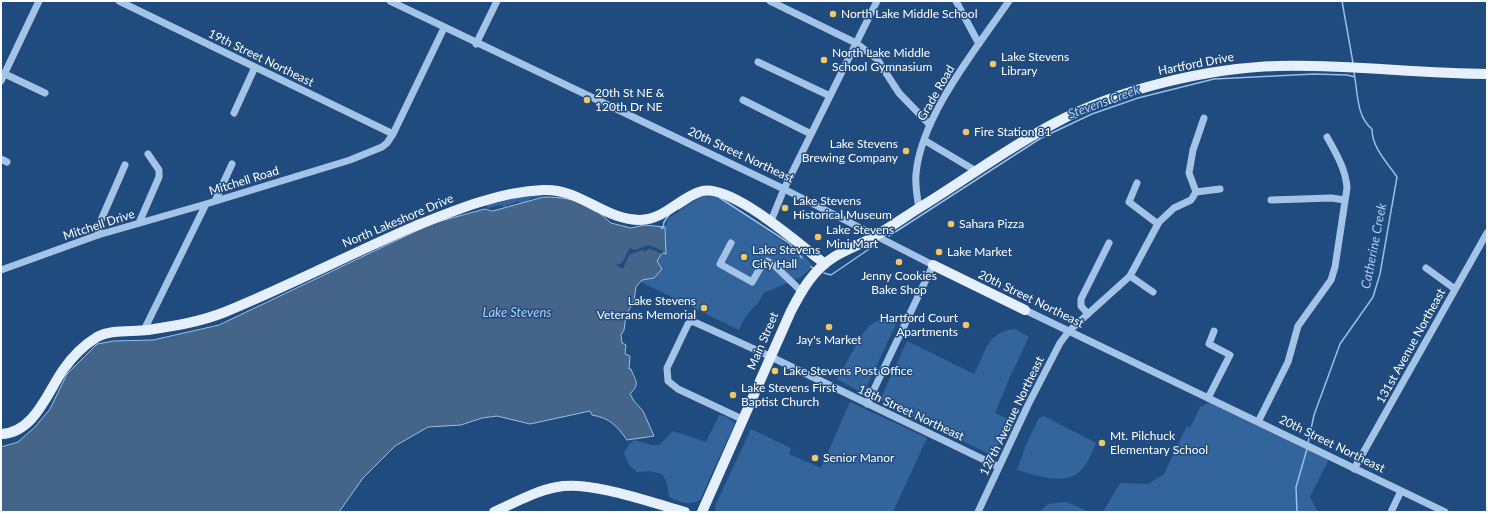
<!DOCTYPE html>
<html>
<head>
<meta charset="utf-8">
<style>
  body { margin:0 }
  #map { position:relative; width:1488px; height:513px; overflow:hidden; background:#204b7e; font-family:Lato,sans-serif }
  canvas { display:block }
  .frame { position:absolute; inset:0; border:2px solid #fff; pointer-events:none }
</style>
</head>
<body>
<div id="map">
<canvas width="1488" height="513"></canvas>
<div class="frame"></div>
</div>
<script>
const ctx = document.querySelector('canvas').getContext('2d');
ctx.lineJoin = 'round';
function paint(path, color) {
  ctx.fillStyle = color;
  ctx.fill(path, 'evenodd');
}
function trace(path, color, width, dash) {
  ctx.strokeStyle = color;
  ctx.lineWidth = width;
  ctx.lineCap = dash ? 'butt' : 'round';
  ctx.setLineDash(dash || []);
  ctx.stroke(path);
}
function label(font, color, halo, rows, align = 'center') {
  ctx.font = font + ' Lato,sans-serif';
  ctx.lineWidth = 3;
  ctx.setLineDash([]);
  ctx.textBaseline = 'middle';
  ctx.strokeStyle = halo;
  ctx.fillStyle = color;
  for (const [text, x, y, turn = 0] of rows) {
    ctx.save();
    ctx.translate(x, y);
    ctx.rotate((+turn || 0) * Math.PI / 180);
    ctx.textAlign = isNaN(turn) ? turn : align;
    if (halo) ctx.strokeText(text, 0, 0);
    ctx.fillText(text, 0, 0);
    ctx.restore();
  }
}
paint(new Path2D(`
  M543 191 541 196 529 199 528 202 520 203 518 201 509 205 507 204 506 207H503L501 205 488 208 482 203Z
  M701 196 718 197 804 256 813 266 801 277 764 293 757 305H755L743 321 739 330 641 282 642 280 654 278 657 261 662 253 666 254 665 227 669 218Z
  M882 318 896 324 865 390 859 391 837 379 862 335 869 326Z
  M1015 329 1029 337 1010 377 995 413 1010 420 993 456 880 400 907 341 974 374C987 351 986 332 1015 329Z
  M850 402 927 438 893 512H716L715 506 751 429 791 448 789 454 821 468Z
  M1210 402 1329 459 1310 497 1318 512H1103L1120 483 1148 484 1164 474 1187 426 1190 428 1200 407Z
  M719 415 727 417 735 423 700 500C688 506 680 502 669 497L667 483 662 474 650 471 637 472 629 465 624 453 628 446 634 440 652 445H659L673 431 706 442Z
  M1044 416 1096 443C1092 452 1087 467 1078 473 1062 485 1035 475 1017 470L1026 445 1039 418Z
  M1067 502 1089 512H1039L1048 504Z`), '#33659c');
const water = new Path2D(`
  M544 197C559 197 584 199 594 211H597L611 223 631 228 644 225 665 227 666 254 662 253 657 261 662 269 654 278 642 280 636 287 634 300 626 316 624 330 621 335 622 343 626 345 625 354 630 356 629 369H631C635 381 641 383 630 394L634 401 643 411 654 436 627 440C617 426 610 418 592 415L590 411 530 424 497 416 482 418 461 425 428 427 395 446 363 478 339 512H1V447L18 442 35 427 50 409 67 374 97 344 113 341 153 340 219 325 433 223 485 209 492 211Z`);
paint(water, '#446489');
trace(water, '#98bfe8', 1);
paint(new Path2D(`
  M649 245 663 251 662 254 649 248 646 252 642 250 629 255 623 269 616 265 622 263 630 248 635 250Z`), '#204b7e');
trace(new Path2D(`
  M1342 1 1353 63
  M720 198 789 243 802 258
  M679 209 691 201
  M661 228H663L664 222 669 215
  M889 236 1041 138 1092 114 1138 98 1214 79 1314 74 1347 75 1355 77
  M811 267 813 268
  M824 273 831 275 878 243
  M1308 443 1314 415 1340 344 1373 297 1380 274 1397 177C1387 162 1372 148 1372 129 1356 116 1358 92 1354 73
  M1297 512 1296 487 1307 449`), '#98bfe8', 1.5);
trace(new Path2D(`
  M119 1 393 134
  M390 1 784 189 933 265 867 404
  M770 1 856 43 877 59 899 93 930 125
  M956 1 979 44
  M476 44 497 1
  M758 62 830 96
  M5 74 45 93
  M1 81 39 1
  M743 100 811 134
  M234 113 255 67
  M924 140 976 171
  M1 159 7 162
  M1137 183 1129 202 1158 224
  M1196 192 1220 189
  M1271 200 1331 198 1345 200
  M215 201 232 164
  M919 208C917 197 915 186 916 174 921 116 976 49 1009 1
  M771 221 784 189 877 1
  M139 223 159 177V170L148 154
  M98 235 101 220 125 165
  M731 243 720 264 752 282 762 265 767 261 774 265 801 291
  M1426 268 1455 289
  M1 270 98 235 206 204
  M1130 276 1153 292
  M1025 310 1445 512
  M1088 314 1081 306V299L1109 243
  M144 330 206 204 350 160 382 147 387 143 393 134 444 28
  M1208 398 1230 355 1209 344 1214 331
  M744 420 678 389 668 381 667 368 688 324 692 321 765 354 999 467
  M1258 422 1288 362 1298 326 1331 280 1335 267 1347 188C1346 170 1336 153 1327 137
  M1354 469 1487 233
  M978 512 1028 405 1060 343 1069 331 1130 276 1159 222 1174 208 1191 200 1196 192 1189 173 1193 150 1204 118
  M1391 512 1401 491`), '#a4c4e7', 7);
trace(new Path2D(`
  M933 265 1025 310
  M1 434C34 433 47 393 63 370 72 357 84 345 97 337 112 329 131 332 148 330 174 326 200 322 225 312 289 286 350 254 413 227 455 210 498 192 543 190 580 188 604 220 640 220 665 219 677 200 699 192 728 180 801 246 825 264
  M494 512C514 503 535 491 557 487 589 480 653 503 685 512
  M702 512 791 311C802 290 813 270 834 257 847 249 862 244 875 236 893 226 910 213 927 203 970 176 1011 146 1055 123 1118 89 1208 68 1278 66 1348 64 1417 74 1487 74`), '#e6f0fd', 10);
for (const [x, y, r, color] of [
  [833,14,4,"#f4c765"],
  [824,60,4,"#f4c765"],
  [993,64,4,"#f4c765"],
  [587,100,4,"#f4c765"],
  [966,132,4,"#f4c765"],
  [906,151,4,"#f4c765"],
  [785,208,4,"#f4c765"],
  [951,224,4,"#f4c765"],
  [818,237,4,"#f4c765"],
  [939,252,4,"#f4c765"],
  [744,257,4,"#f4c765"],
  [899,262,4,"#f4c765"],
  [704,308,4,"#f4c765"],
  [966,325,4,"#f4c765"],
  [829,327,4,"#f4c765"],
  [775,371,4,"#f4c765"],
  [733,395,4,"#f4c765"],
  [1102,443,4,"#f4c765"],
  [815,458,4,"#f4c765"]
]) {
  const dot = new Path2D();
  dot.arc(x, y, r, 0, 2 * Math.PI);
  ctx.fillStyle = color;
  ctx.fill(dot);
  trace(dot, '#204b7e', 1.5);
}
label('12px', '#fff', '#204b7e', [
  ["North Lake Middle School",841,14],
  ["North Lake Middle",832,53],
  ["School Gymnasium",832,67],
  ["Lake Stevens",1001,57],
  ["Library",1001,71],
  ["20th St NE &",595,93],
  ["120th Dr NE",595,107],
  ["Fire Station 81",974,132],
  ["Lake Stevens",898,144,"right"],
  ["Brewing Company",898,158,"right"],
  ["Lake Stevens",793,201],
  ["Historical Museum",793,215],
  ["Sahara Pizza",959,224],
  ["Lake Stevens",826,230],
  ["Mini Mart",826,244],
  ["Lake Stevens",752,250],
  ["City Hall",752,264],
  ["Lake Market",947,252],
  ["Jenny Cookies",899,276,"center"],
  ["Bake Shop",899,290,"center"],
  ["Lake Stevens",696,301,"right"],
  ["Veterans Memorial",696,315,"right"],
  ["Hartford Court",958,318,"right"],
  ["Apartments",958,332,"right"],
  ["Jay's Market",829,340,"center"],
  ["Lake Stevens Post Office",783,371],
  ["Lake Stevens First",741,388],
  ["Baptist Church",741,402],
  ["Mt. Pilchuck",1110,436],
  ["Elementary School",1110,450],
  ["Senior Manor",823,458]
], 'left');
label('12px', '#fff', '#204b7e', [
  ["19th Street Northeast",261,58,26],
  ["Hartford Drive",1196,64,-11],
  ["Grade Road",936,93,-60],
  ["20th Street Northeast",741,155,25],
  ["Mitchell Road",244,181,-17],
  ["North Lakeshore Drive",398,221,-23],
  ["Mitchell Drive",99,225,-18],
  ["20th Street Northeast",1031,299,26],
  ["Main Street",763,341,-67],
  ["131st Avenue Northeast",1411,346,-61],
  ["18th Street Northeast",911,413,25],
  ["127th Avenue Northeast",1012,416,-64],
  ["20th Street Northeast",1332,444,26]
]);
label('italic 13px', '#afceef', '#204b7e', [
  ["Stevens Creek",1104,102,-20],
  ["Catherine Creek",1374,246,-79],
  ["Lake Stevens",517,313]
]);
</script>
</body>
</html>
